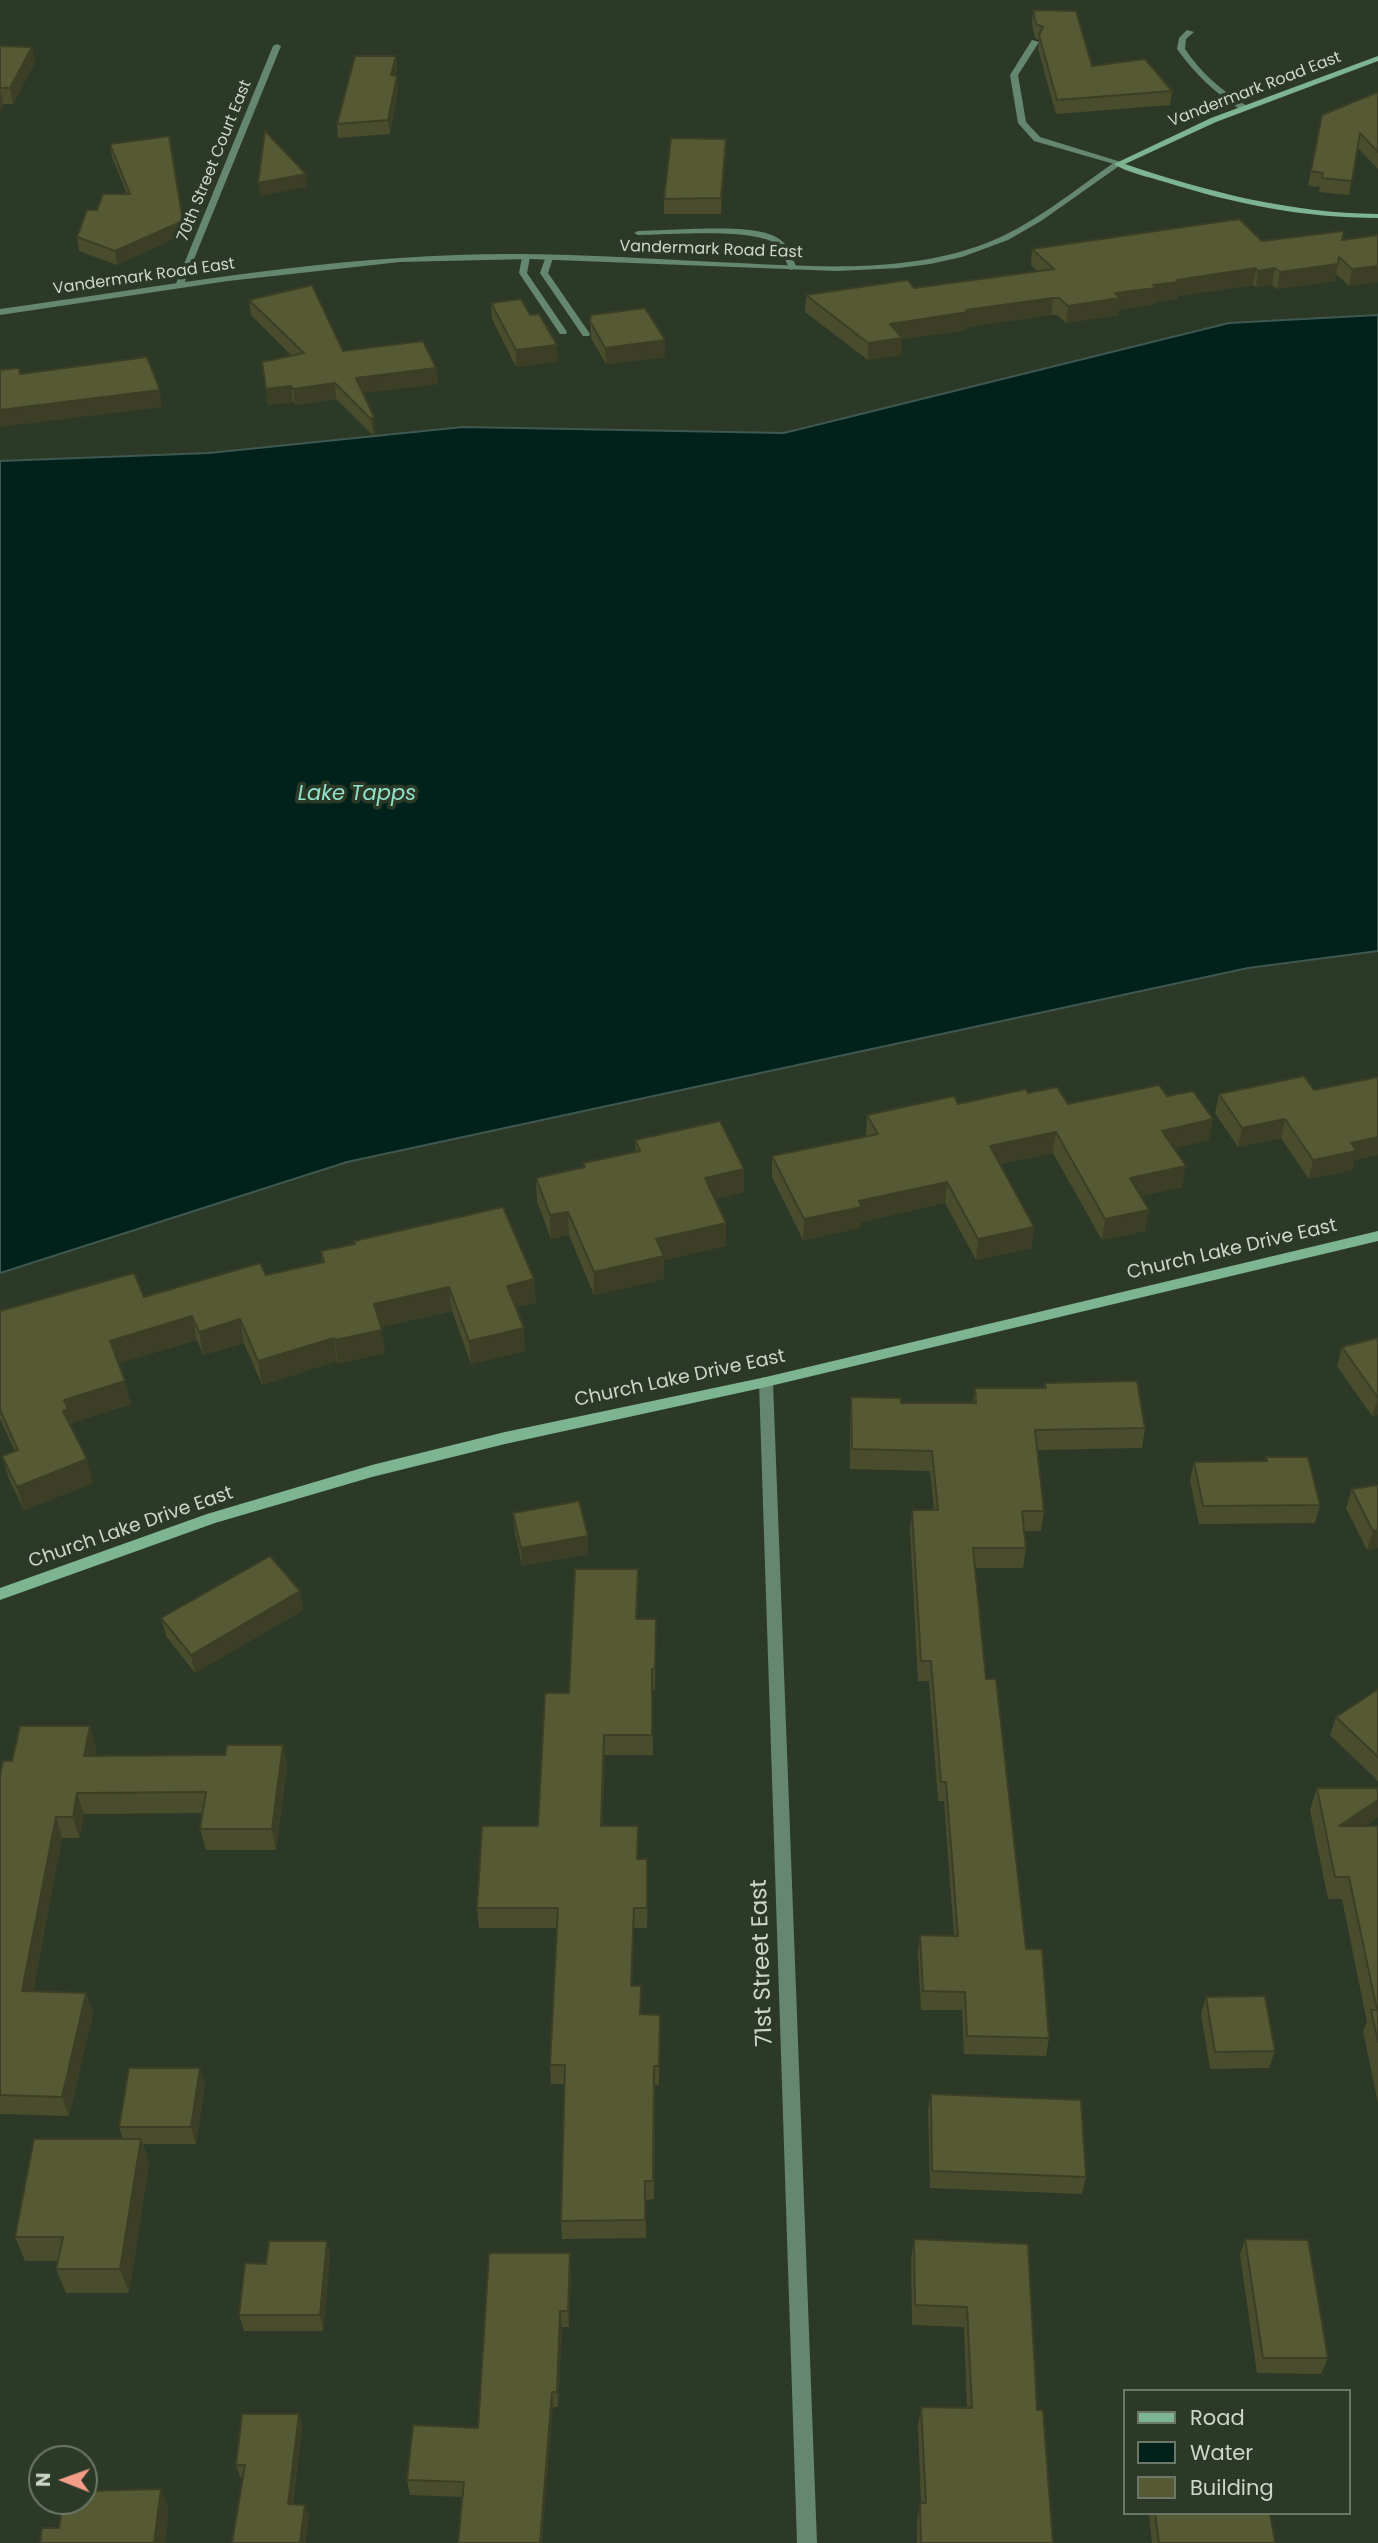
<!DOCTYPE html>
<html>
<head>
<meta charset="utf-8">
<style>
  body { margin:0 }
  #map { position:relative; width:1378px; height:2543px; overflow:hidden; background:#2d3927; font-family:Poppins,sans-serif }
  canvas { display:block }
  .legend { position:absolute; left:1123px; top:2389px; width:228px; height:126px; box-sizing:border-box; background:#2d3927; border:2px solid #6d7768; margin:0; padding:9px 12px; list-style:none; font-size:21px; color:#ced5ca }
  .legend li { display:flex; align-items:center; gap:14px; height:35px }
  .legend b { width:35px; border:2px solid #6d7768 }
  .north { position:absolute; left:28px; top:2445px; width:70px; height:70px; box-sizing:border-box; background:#2d3927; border:2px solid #6d7768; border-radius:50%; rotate:271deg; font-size:19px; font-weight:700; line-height:28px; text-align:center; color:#ced5ca }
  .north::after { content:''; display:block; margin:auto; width:24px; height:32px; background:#f49e89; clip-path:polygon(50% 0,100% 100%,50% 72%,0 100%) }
</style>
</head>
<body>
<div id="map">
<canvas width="1378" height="2543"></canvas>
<ul class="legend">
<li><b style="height:9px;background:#7eb591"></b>Road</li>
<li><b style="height:19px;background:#00221b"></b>Water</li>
<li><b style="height:19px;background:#555a35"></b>Building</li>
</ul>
<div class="north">N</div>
</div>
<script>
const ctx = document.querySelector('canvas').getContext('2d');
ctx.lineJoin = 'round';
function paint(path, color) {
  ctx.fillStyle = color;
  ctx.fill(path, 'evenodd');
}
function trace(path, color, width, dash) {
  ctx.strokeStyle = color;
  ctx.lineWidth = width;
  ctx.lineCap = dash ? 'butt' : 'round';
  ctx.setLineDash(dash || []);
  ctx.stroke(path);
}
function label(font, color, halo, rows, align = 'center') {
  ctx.font = font + ' Poppins,sans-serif';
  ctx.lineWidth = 7;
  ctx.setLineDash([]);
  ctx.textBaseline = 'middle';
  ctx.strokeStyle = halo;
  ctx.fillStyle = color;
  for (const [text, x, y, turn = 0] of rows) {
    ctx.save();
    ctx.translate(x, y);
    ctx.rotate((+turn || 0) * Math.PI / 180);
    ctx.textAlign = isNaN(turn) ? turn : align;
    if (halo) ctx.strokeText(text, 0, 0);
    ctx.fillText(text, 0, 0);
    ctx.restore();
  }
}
const water = new Path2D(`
  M1378 315V951L1248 968 347 1162 0 1273V461L209 453 463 427 784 433 1229 323Z`);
paint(water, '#00221b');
trace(water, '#3e5850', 2);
paint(new Path2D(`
  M1187 30 1194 32 1186 39 1185 49C1201 73 1222 91 1247 106V110H1241C1215 93 1195 74 1177 49L1179 38Z
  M1032 40 1039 42 1018 75 1026 122 1040 137 1121 162V166L1034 141 1018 123 1010 75Z
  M277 44 281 46 183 286 176 288 175 286 273 46Z
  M690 229C713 229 768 225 784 243 790 250 793 260 797 268L790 270C786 262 783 252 778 246 761 227 665 235 638 235L634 233 638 231Z
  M526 254 530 257 527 273 567 332 566 334H560L519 273 522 257Z
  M546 256 553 258 548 273 590 334 589 336H583L540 273Z`), '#658770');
paint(new Path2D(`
  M1115 162 1122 164 1041 221 1008 240 962 257 930 264 899 268 837 271 530 259 400 262 228 281 0 315V309C152 288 303 260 457 255 551 251 645 259 739 263 819 267 906 273 984 244 1032 226 1073 191 1115 162Z
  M766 1377 771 1378 773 1382 817 2543H797L759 1382 761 1378Z`), '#658770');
paint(new Path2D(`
  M1378 56V61L1216 122 1125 164C1208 192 1290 213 1378 214V218C1304 218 1235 204 1165 182 1149 177 1128 173 1114 164L1211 118Z
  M1378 1231V1241L766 1387 505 1444 372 1477 215 1523 0 1600V1588L207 1514 372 1465 505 1432 766 1377Z`), '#7eb591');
paint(new Path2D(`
  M1033 10 1092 66 1172 91 1170 105 1056 114 1038 49 1039 40 1035 38 1032 24Z
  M0 46 32 47 35 62 13 104H3L0 111Z
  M396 56 397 69 395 76 398 89 390 134 338 138 337 124Z
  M1378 92V169L1357 147 1349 195 1319 192 1320 187 1308 186 1311 171Z
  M726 139 721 214H664V199Z
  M110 144 184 234 117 265 79 251 77 237 97 210 127 194 112 157Z
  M1378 235V282L1349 286 1336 274 1335 281 1277 289 1272 285 1256 287 1253 285 1178 296 1177 299 1154 302 1153 305 1119 309 1118 315 1066 323 1057 315H1051L967 327V330L902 339 901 355 868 360 805 312 806 295 914 288 1037 271 1031 265 1032 249 1262 241 1342 240Z
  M249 300 343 351 436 368 438 384 363 393 374 417 375 434 373 435 336 399 295 405 293 402 268 405 262 362 292 356 251 315Z
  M491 303 530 315 558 361 516 367 492 319Z
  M590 321 665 340V357L606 364 591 338Z
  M1378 1077V1155L1354 1160 1352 1170 1309 1179 1281 1138 1238 1147 1215 1113 1219 1094 1314 1090Z
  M1028 1093 1068 1104 1167 1096 1209 1140 1174 1148 1182 1187 1141 1196 1145 1231 1102 1240 1053 1153 1000 1164 1032 1248 976 1260 945 1203 861 1222 860 1228 803 1240 772 1177V1156L866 1137 867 1115 958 1104Z
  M635 1140 744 1169V1192L715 1199 726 1246 664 1260V1279L594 1295 569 1235 551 1239 537 1201 536 1178 583 1167V1163L636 1152Z
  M321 1251 536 1303 516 1307 525 1351 471 1364 452 1311 381 1327 385 1353 338 1364 337 1361 262 1385 244 1343 203 1355 197 1340 119 1363 131 1404 71 1423 74 1432 93 1483 24 1510 9 1479 2 1456 15 1451 0 1419V1311L144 1297 266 1275 322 1262Z
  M1378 1339V1415L1372 1416 1337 1366 1342 1347Z
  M1045 1383 1145 1428 1142 1448 1037 1450 1044 1511 1041 1531H1024L1026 1548 1023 1568H975L986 1679 1026 1949 1049 2038 1046 2056 964 2054 962 2010H921L918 1954 920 1935 954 1936 944 1801H938L929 1681H918L910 1530 912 1510H934L930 1471 850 1469V1417L851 1397 901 1403H973L975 1388H1044Z
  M1266 1457 1320 1505 1315 1523 1199 1524 1190 1481 1194 1462 1265 1461Z
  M1378 1485V1548L1367 1550 1346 1508 1352 1489Z
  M513 1513 588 1536V1554L522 1566 515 1532Z
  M638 1569 637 1619H656L655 1690 652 1689 653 1755H605L602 1826 638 1859 648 1879 647 1928H634L632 1986H641V2014L660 2034 659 2085H655L654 2199 646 2200V2238L562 2239 561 2221 564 2084H551L550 2065 557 1928H479L477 1908 538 1826 569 1693Z
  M300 1591 303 1610 195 1673 166 1636 161 1618Z
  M1378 1689V1781L1330 1735 1336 1717Z
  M283 1745 287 1767 276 1850H206L200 1829 203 1813 84 1814 79 1838H62L33 1991 86 1993 93 2013 69 2116 0 2114V1775L12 1761 96 1747 95 1756 225 1755Z
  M1317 1788H1378V1817L1365 1826H1378V2103L1363 2031 1367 2022 1342 1899H1328L1310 1810Z
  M1206 1997 1275 2051 1269 2068 1210 2069 1201 2014Z
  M205 2085 196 2144H143L149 2164 129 2293H66L56 2269 58 2261H25L15 2237 123 2139 119 2127Z
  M931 2094 1086 2177 1082 2194 930 2188 928 2110Z
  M914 2239 1028 2244 1037 2410 1053 2543H917V2521L920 2503H921L918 2426 921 2407 967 2408 964 2327 912 2325 911 2260Z
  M1245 2239 1328 2358 1321 2374 1257 2373 1240 2255Z
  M327 2241 330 2257 323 2331H244L239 2315Z
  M571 2269 569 2327H562L558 2407H553L462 2497 410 2495 407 2480 478 2428Z
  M299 2414 302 2427 293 2504 305 2505 309 2517 305 2543H232L243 2477H240L236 2465Z
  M1149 2513H1270L1275 2543H1152Z`), '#494d2e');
paint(new Path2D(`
  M32 47 35 62 13 104 10 88Z
  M396 56 397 69 392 89 391 75Z
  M397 76 398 89 390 134 388 120Z
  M0 88 3 104 0 111Z
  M726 139V154L721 214V198Z
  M306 174 307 187 260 196 258 183Z
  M183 221 184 234 117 265 115 251Z
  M1338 264 1335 281 1277 289 1280 272Z
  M1378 266V282L1349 286 1352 269Z
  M1256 268 1253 285 1178 296 1177 299 1154 302 1153 305 1119 309 1118 315 1066 323 1068 306 1115 293 1177 280Z
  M1275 268 1272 285 1256 287 1258 271Z
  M1053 298 1051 315 967 327V330L902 339 901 355 868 360V343L890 324 966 310Z
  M665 340V357L606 364 605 348Z
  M557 345 558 361 516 367V350Z
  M436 368 438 384 357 394 356 378Z
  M335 383 336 399 295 405 293 389Z
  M291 386 293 402 268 405 266 389Z
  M160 390 162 407 0 427V410Z
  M374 417 375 434 373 435 371 419Z
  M1213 1119 1209 1140 1159 1152 1162 1131Z
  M1285 1119 1281 1138 1238 1147 1242 1128Z
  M1056 1132 1053 1153 987 1167 990 1146Z
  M1378 1137V1155L1354 1160 1352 1170 1309 1179 1313 1160 1351 1143Z
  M1186 1166 1182 1187 1127 1199 1130 1178Z
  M744 1169V1192L705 1201V1178Z
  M947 1182 945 1203 861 1222 860 1228 803 1240 804 1219 859 1201Z
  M1149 1210 1145 1231 1102 1240 1105 1219Z
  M568 1212 569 1235 551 1239 550 1215Z
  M726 1223V1246L664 1260V1279L594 1295V1272L656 1239Z
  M1034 1227 1032 1248 976 1260 978 1239Z
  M534 1279 536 1303 509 1309 507 1286Z
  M449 1287 452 1311 376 1328 374 1304Z
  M192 1316 197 1340 116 1364 110 1341Z
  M240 1319 244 1343 203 1355 199 1332Z
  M524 1328 525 1351 471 1364 469 1341Z
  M382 1330 385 1353 338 1364 335 1340Z
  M334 1338 337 1361 262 1385 258 1361Z
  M125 1381 131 1404 71 1423 74 1432 63 1411 64 1400Z
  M1378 1398V1415L1372 1416Z
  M87 1459 93 1483 24 1510 17 1487Z
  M1378 1530V1548L1367 1550 1373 1531Z
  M588 1536V1554L522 1566 521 1548Z
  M638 1569V1590L636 1639V1619Z
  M300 1591 303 1610 195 1673 191 1655Z
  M90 1726 96 1747 91 1777 84 1756Z
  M604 1735 605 1755 601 1846V1826Z
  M283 1745 287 1767 276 1850 272 1829Z
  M77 1793 84 1814 79 1838 73 1817Z
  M1378 1800V1817L1332 1848 1339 1826Z
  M56 1817 62 1838 29 2011 22 1991Z
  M634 1908V1928L631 2005V1986Z
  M86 1993 93 2013 69 2116 62 2097Z
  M200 2068 205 2085 196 2144 191 2127Z
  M141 2139 149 2164 129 2293 120 2269Z
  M327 2241 330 2257 323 2331 320 2315Z
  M570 2253 571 2269 569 2327 568 2311Z
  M560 2311 562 2327 558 2407 557 2392Z
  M552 2392 553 2407 542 2543H540Z
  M299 2414 302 2427 291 2516 288 2504Z
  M161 2489 169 2510 165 2543H154Z
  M305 2505 309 2517 305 2543H300Z`), '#3c3f25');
const building = new Path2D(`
  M1033 10 1076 11 1092 66 1145 59 1172 91 1057 100 1039 35 1043 27 1036 24Z
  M0 46 32 47 10 88H0V89Z
  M355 56H396L391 75 397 76 388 120 337 124Z
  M1378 92V152L1360 133 1352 181 1322 178 1323 173 1311 171 1322 115Z
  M265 131 306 174 258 183Z
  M169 136 183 221 115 251 77 237 87 210H97L103 194H130L110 144Z
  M671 138 726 139 721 198 664 199Z
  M1239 219 1262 241 1344 231 1342 240 1378 235V266L1352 269 1339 257 1338 264 1280 272 1275 268 1258 271 1256 268 1177 280 1180 282 1153 285 1156 288 1115 293 1120 298 1068 306 1059 298H1053L966 310 968 312 890 324 902 338 868 343 806 295 908 280 914 288 1054 269 1032 249Z
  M312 285 343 351 423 341 436 368 356 378 374 417 371 419 335 383 293 389 291 386 266 389 262 362 304 353 249 300Z
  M521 299 530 315 539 314 557 345 516 350 491 303Z
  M645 308 665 340 605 348 590 321 591 315Z
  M147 357 160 390 0 410V370L19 368 20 374Z
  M1304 1076 1314 1090 1378 1077V1137L1351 1143 1357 1151 1313 1160 1285 1119 1242 1128 1219 1094Z
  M1159 1085 1167 1096 1193 1091 1213 1119 1162 1131 1186 1166 1130 1178 1149 1210 1105 1219 1056 1132 990 1146 1034 1227 978 1239 947 1182 859 1201 862 1207 804 1219 772 1156 878 1134 867 1115 954 1096 958 1104 1026 1089 1028 1093 1057 1087 1068 1104Z
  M720 1121 744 1169 705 1178 726 1223 656 1239 664 1256 594 1272 568 1212 550 1215 536 1178 585 1167 583 1163 640 1151 635 1140Z
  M503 1207 534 1279 507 1286 524 1328 469 1341 449 1287 374 1304 382 1330 335 1340 334 1338 258 1361 240 1319 199 1332 192 1316 110 1341 125 1381 64 1400 68 1409 63 1411 87 1459 17 1487 2 1456 18 1450 0 1410V1311L134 1273 144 1297 260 1263 266 1275 324 1262 321 1251 355 1244 354 1241Z
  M1377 1338 1378 1339V1398L1342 1347Z
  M1137 1381 1145 1428 1035 1430 1044 1511H1022L1026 1548H973L986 1679H996L1026 1949H1042L1049 2038 967 2036 965 1992 923 1991 920 1935 958 1936 946 1782H941L931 1661H921L912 1510H938L932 1451 852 1449 851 1397 901 1398V1403H976L975 1388H1046L1045 1383Z
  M1266 1457H1308L1320 1505 1203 1506 1194 1462 1267 1461Z
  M1378 1485V1530L1373 1531 1352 1489Z
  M579 1501 588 1536 521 1548 513 1513Z
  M270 1556 300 1591 191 1655 161 1618Z
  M575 1569H638L636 1619H656L655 1669H652V1735H604L601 1826H638L637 1859H647V1908H634L631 1986H641L640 2014 660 2015 659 2066H654L653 2181H645V2220L561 2221 565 2065H550L558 1908H477L482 1826H538L545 1693H569Z
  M1378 1689V1757L1336 1717Z
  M20 1726H90L84 1756 225 1755 227 1745H283L272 1829H200L206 1792 77 1793 73 1817H56L22 1991 86 1993 62 2097 0 2095V1775L3 1761H12Z
  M1317 1788H1378V1800L1339 1826H1378V2042L1371 2010H1377L1349 1877H1335Z
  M1265 1996 1275 2051 1215 2052 1206 1997Z
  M129 2068H200L191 2127H119Z
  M931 2094 1081 2100 1086 2177 932 2171Z
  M34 2139H141L120 2269H56L63 2237H15Z
  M914 2239 1028 2244 1037 2410H1043L1053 2543H921L920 2503H926L921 2407 972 2408 967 2307 915 2305Z
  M1245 2239 1308 2240 1328 2358H1263Z
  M269 2241H327L320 2315H239L245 2263 266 2264Z
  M489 2253H570L568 2311H560L557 2392H552L540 2543H458L464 2482 407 2480 413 2425 478 2428Z
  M242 2414H299L288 2504 305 2505 300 2543H232L245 2465H236Z
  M161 2489 154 2543H40L42 2528H59L63 2501H84V2491Z
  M1155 2513H1270L1275 2543H1159Z`);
paint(building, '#555a35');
trace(building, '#3c3f25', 2);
label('16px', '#ced5ca', '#2d3927', [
  ["Vandermark Road East",1255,90,-21],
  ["70th Street Court East",215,161,-68],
  ["Vandermark Road East",711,250,2],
  ["Vandermark Road East",144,277,-8]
]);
label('19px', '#ced5ca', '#2d3927', [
  ["Church Lake Drive East",1232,1250,-13],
  ["Church Lake Drive East",680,1379,-12],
  ["Church Lake Drive East",131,1528,-19]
]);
label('italic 21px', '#90e2cc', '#2d3927', [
  ["Lake Tapps",357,795]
]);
label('23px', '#ced5ca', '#2d3927', [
  ["71st Street East",763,1963,-92]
]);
</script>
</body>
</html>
